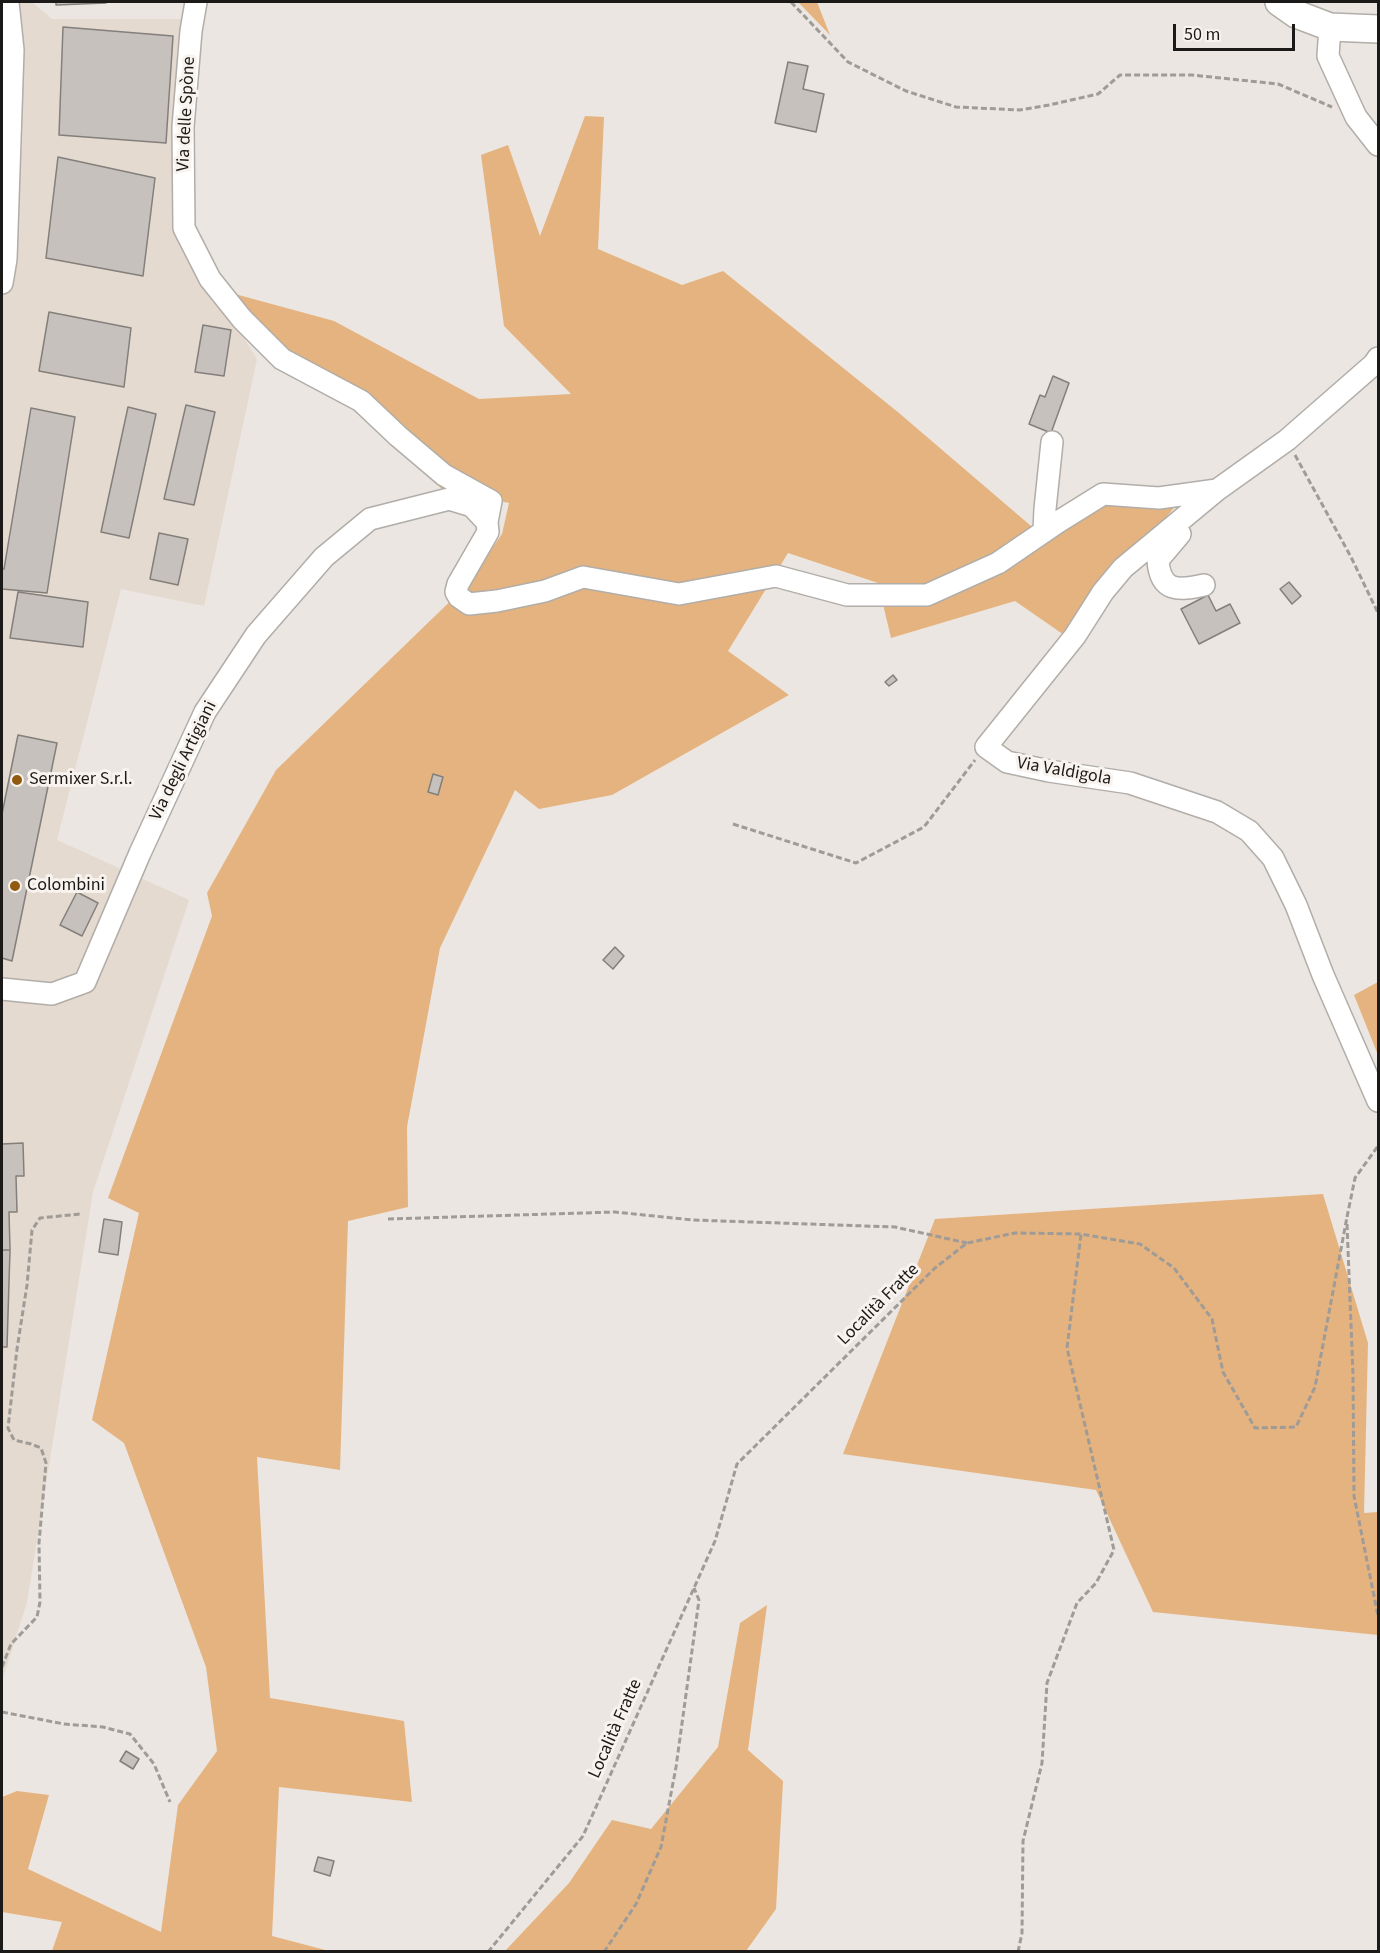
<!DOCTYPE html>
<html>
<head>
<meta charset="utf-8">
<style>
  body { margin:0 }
  #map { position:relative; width:1380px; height:1953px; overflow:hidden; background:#ebe6e1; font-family:"Source Sans 3",sans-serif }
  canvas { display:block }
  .frame { position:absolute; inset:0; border:3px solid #1c1a18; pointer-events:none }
  .scale { position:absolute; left:1173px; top:24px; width:122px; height:27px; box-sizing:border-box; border:3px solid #1c1a18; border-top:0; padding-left:8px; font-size:18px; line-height:21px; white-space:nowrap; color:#1c1a18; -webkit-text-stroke:4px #f8f3ee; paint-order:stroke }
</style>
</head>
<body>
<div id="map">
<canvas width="1380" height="1953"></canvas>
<div class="frame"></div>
<div class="scale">50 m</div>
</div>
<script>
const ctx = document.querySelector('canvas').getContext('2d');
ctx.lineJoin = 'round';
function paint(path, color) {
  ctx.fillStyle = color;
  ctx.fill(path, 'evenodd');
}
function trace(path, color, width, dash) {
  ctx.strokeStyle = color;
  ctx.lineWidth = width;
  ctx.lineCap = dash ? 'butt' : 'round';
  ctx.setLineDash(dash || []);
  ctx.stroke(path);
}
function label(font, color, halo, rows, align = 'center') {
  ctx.font = font + ' "Source Sans 3",sans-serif';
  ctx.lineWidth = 6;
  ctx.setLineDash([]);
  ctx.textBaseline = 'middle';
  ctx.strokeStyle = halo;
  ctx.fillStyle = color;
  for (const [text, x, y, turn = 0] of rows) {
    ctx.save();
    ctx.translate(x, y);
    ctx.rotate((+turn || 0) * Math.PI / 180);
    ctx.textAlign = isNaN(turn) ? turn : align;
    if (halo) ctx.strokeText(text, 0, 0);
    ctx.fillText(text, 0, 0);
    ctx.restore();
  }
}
paint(new Path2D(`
  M2 2H32L52 19H199L179 237 257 359 204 606 121 589 57 840 189 900 93 1192 27 1602 2 1681Z`), '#e4dacf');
paint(new Path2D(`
  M798 2H817L830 35Z
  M585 116 604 117 598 249 682 285 723 271 899 413 1045 538 1104 498 1178 503 1067 637 1015 601 891 638 878 583 788 553 728 651 789 695 612 795 539 809 515 790 440 948 407 1127 408 1207 348 1221 340 1470 257 1457 270 1698 404 1721 412 1802 279 1787 272 1936 329 1951H52L62 1922 2 1912V1797L17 1791 49 1795 28 1869 161 1932 178 1805 217 1751 206 1667 124 1443 92 1420 139 1213 108 1198 212 916 207 893 276 770 467 585 502 534 509 503 442 489 278 343 235 294 334 321 479 399 571 394 504 326 481 155 508 145 540 236Z
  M1378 982V1055L1354 995Z
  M1323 1194 1368 1343 1364 1513 1378 1512V1635L1153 1612 1096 1490 843 1454 935 1219Z
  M767 1605 748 1750 783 1781 776 1909 746 1951H505L569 1883 612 1820 651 1829 718 1747 740 1623Z`), '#e5b37f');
const building = new Path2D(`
  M56 2H106V3L56 5Z
  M63 27 173 36 166 143 59 135Z
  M788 62 808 66 803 89 824 94 816 132 775 123Z
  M58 157 155 178 143 276 46 258Z
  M49 312 131 328 124 387 39 371Z
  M203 325 231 330 224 376 195 372Z
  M1053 376 1069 383 1051 433 1029 424 1040 395 1045 397Z
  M186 405 215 412 194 505 164 499Z
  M128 407 156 414 129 538 101 532Z
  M31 408 75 417 47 593 2 589V569H4Z
  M159 533 188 539 178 585 150 579Z
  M1289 582 1301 596 1292 604 1280 589Z
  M18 592 88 602 83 647 10 638Z
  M1208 595 1216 611 1230 604 1240 623 1199 644 1181 609Z
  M893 675 897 680 889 686 885 682Z
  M18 735 57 743 12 961 2 958V814Z
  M433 774 443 777 438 795 428 792Z
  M77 892 98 903 82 936 60 925Z
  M615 947 624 956 613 969 603 960Z
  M23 1143 24 1176H16L17 1212H9L10 1250H2V1144Z
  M104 1219 122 1222 118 1255 99 1252Z
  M2 1250H10L7 1347H2Z
  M126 1751 139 1759 133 1769 120 1761Z
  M318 1857 334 1861 330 1876 314 1871Z`);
paint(building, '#c6c1bd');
trace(building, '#837f7b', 1.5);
const minor = new Path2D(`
  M196 2 191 31 183 127 184 228 210 279 242 319 282 359 361 401 398 436 444 475 491 501 487 522 488 532 458 584 456 592 459 597 469 604 497 601 545 591 583 577 679 594 776 576 847 595H927L998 563 1058 522 1103 494 1159 498 1217 490
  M1330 27 1328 56 1356 117 1378 145
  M2 283 6 259 13 50 8 2
  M1378 358 1374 364 1287 440 1217 490 1123 568 1103 592 1075 636 986 747 1007 762 1049 771 1130 783 1217 812 1249 831 1273 858 1296 905 1323 975 1378 1101
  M1044 531 1045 509 1052 442
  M1180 534 1158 560C1160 592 1178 591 1204 585
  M2 989 52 994 85 982 140 853 205 712 256 635 324 557 370 519 449 499 472 506 486 521`);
const major = new Path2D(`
  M1279 2 1296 14 1330 27 1378 29`);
trace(minor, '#b1ada8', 24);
trace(major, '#b1ada8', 30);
trace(new Path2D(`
  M791 2 848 62 906 91 956 107 1020 110 1049 105 1098 94 1120 75H1192L1278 84 1332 107
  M1295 455 1351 557 1378 613
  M733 824 856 863 924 827 975 760
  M1347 1217 1355 1178 1378 1146
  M388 1219 615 1212 693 1220 895 1227 967 1243
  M1347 1224 1353 1374 1354 1496 1378 1616
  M2 1667 11 1644 37 1617 40 1602 39 1543 46 1463 41 1448 31 1444 14 1440 8 1428 17 1349 27 1285 32 1230 40 1218 80 1214
  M2 1712 64 1724 103 1727 130 1734 154 1764 170 1802
  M488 1952 583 1836 715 1541 737 1464 935 1268 967 1243 1015 1233 1081 1234 1140 1244 1174 1268 1212 1319 1223 1372 1255 1428 1296 1427 1315 1387 1347 1217
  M604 1952 636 1904 661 1847 676 1767 699 1600 694 1588
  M1018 1952 1022 1933 1023 1841 1042 1763 1047 1683 1077 1603 1096 1583 1114 1550 1067 1348 1081 1234`), '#9f9b97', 3, [6, 3]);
trace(minor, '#fff', 21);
trace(major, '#fff', 27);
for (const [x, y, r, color] of [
  [17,780,6,"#915a10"],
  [15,886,6,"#915a10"]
]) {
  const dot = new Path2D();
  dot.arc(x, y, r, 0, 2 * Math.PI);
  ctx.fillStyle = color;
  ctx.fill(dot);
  trace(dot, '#f8f3ee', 2);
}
label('18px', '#1c1a18', '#f8f3ee', [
  ["Via delle Spòne",187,114,-87],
  ["Via degli Artigiani",184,761,-64],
  ["Via Valdigola",1064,772,10],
  ["Località Fratte",879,1305,-45],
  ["Località Fratte",616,1729,-66]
]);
label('18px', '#1c1a18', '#f8f3ee', [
  ["Sermixer S.r.l.",29,780],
  ["Colombini",27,886]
], 'left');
</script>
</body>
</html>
